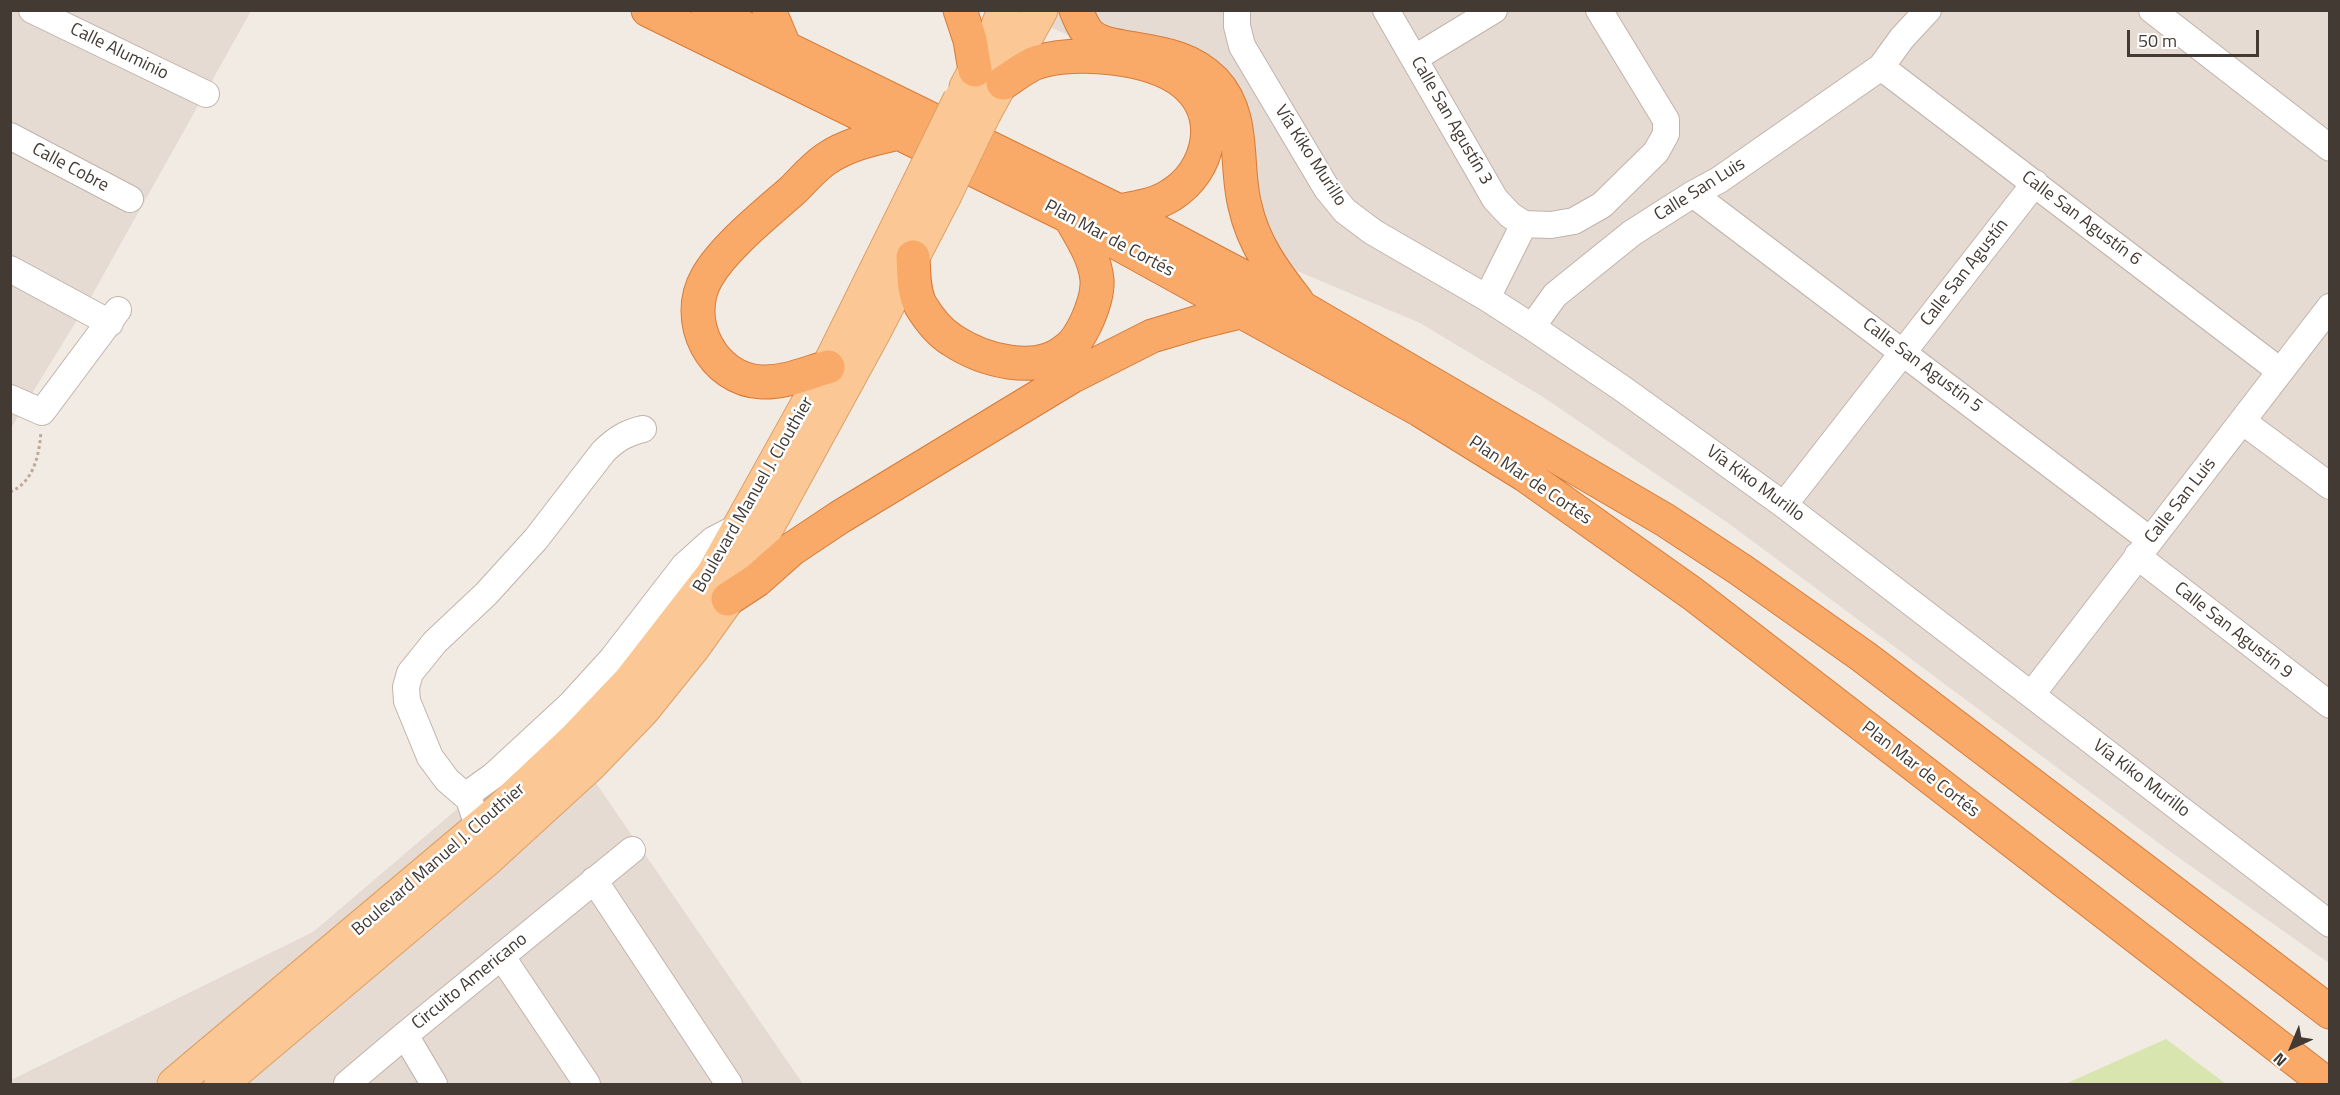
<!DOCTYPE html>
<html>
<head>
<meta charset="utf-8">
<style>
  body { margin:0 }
  #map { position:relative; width:2340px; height:1095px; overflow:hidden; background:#f2ebe4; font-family:"Titillium Web",sans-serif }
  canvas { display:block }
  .frame { position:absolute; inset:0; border:12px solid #433a34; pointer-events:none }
  .north { position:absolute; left:2262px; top:1017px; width:60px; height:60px; -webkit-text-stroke:4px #fff; paint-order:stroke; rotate:224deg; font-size:16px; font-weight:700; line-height:24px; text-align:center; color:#433a34 }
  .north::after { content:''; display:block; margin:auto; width:21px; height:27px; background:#433a34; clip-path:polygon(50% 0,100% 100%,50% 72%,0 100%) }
  .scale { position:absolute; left:2127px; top:30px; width:132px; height:27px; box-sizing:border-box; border:3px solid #433a34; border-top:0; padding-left:8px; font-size:18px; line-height:21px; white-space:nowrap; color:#433a34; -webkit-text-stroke:4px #fff; paint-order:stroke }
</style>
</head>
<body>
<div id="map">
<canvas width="2340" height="1095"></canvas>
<div class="frame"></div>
<div class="north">N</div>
<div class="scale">50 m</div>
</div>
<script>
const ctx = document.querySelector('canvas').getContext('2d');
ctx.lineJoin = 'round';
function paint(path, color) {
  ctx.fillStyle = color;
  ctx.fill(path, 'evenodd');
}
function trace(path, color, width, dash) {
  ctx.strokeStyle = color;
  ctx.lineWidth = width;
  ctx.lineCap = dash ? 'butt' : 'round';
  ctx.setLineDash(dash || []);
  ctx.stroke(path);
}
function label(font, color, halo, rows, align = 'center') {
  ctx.font = font + ' "Titillium Web",sans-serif';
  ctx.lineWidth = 5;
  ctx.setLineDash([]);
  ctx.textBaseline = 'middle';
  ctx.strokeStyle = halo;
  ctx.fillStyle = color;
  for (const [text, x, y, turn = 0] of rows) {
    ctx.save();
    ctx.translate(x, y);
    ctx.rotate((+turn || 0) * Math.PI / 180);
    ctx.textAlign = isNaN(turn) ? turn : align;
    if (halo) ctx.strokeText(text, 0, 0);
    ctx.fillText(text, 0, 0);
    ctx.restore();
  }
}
paint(new Path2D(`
  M1031 10 2329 11V963L2172 853 1728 523 1543 397 1420 323 1276 262 1199 51 1171 38 1068 35 1027 17Z
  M11 11H251L91 297 11 428Z
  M552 728 598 786 803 1084H11V1080L313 932Z`), '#e5dbd3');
paint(new Path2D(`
  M2166 1039 2226 1084H2065Z`), '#d8e5ae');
const minor = new Path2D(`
  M32 10 206 94
  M1237 10V26L1242 46 1327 189 1345 211 1373 232 1487 298 1532 327 1623 389 1784 505 2330 924
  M1386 10 1495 199 1510 215 1524 224 1551 225 1574 221 1602 205 1656 152 1666 134V120L1599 10
  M2152 10 2330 148
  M1415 58 1494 10
  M1881 67 2280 371
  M10 136 130 199
  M1693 194 2150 540
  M10 269 110 323
  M1487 298 1524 224
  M1532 327 1555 295 1632 233 1693 194 1719 180 1881 67 1902 38 1928 10
  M10 398 42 412 118 310
  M2242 421 2330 486
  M1784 505 2035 183
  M2137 556 2330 705
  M2032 694 2330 307
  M469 799 447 780 430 757 407 701 406 687 410 673 435 642 486 594 536 539 603 452C616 439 626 433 643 429
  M474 814 469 799 472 791 493 776 571 704 612 659 684 566 713 540 740 526
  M594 880 729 1084
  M502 957 587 1084
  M405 1035 434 1084
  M347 1084 405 1035 632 850`);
const major = new Path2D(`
  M966 87 995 33 1004 10
  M985 112 1041 10
  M174 1084 502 808 574 740 630 681 713 574 828 367 919 183
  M221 1084 484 862 590 765 643 710 693 648 728 599 874 332 944 197`);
const highway = new Path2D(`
  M648 10 1070 217 1420 410 1525 475 1693 594 2327 1084
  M708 10 1119 211 1304 309 1665 520 1741 570 1864 657 2330 1012
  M769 10 785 48
  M960 10 970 40 975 70
  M1076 10C1080 19 1083 28 1089 34 1098 43 1111 45 1123 47 1156 53 1189 55 1214 81 1247 116 1234 164 1245 206 1253 243 1274 272 1297 301
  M1003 83C1014 76 1026 66 1038 62 1077 50 1152 57 1184 83 1223 115 1210 171 1171 195 1156 205 1136 208 1119 211
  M913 257C914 273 913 292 921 306 929 319 939 332 952 340 982 360 1037 376 1067 349 1076 343 1081 333 1086 323 1092 310 1098 295 1097 280 1095 257 1081 237 1070 217
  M828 367C807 373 784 383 762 382 712 380 682 320 707 277 724 247 767 213 793 190 803 180 814 167 826 159 848 144 873 139 899 133
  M728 599 757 580 792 549 840 517 1071 377 1152 336 1199 322 1244 311`);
trace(minor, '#c0b3aa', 28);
trace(major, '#dfa065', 35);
trace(highway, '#d77b38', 35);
trace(new Path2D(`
  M10 492C34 482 39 455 41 432`), '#bea999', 3, [3, 3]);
trace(minor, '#fff', 26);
trace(major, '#fbc794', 33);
trace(highway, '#f9a968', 33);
const majorBridge = new Path2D(`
  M919 183 960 99
  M944 197 985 112`);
trace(majorBridge, '#dfa065', 35, []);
trace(majorBridge, '#fbc794', 33);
label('18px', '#433a34', '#fff', [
  ["Calle Aluminio",119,52,26],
  ["Calle San Agustín 3",1451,121,60],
  ["Vía Kiko Murillo",1310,156,57],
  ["Calle Cobre",70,168,28],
  ["Calle San Luis",1700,190,-32],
  ["Calle San Agustín 6",2081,219,37],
  ["Plan Mar de Cortés",1109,239,28],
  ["Calle San Agustín",1965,273,-52],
  ["Calle San Agustín 5",1922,366,37],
  ["Plan Mar de Cortés",1530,481,34],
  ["Vía Kiko Murillo",1755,484,36],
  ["Boulevard Manuel J. Clouthier",754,495,-60],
  ["Calle San Luis",2181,501,-52],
  ["Calle San Agustín 9",2233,631,38],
  ["Plan Mar de Cortés",1920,770,38],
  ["Vía Kiko Murillo",2141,779,37],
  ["Boulevard Manuel J. Clouthier",439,860,-41],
  ["Circuito Americano",470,982,-39]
]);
</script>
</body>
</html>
